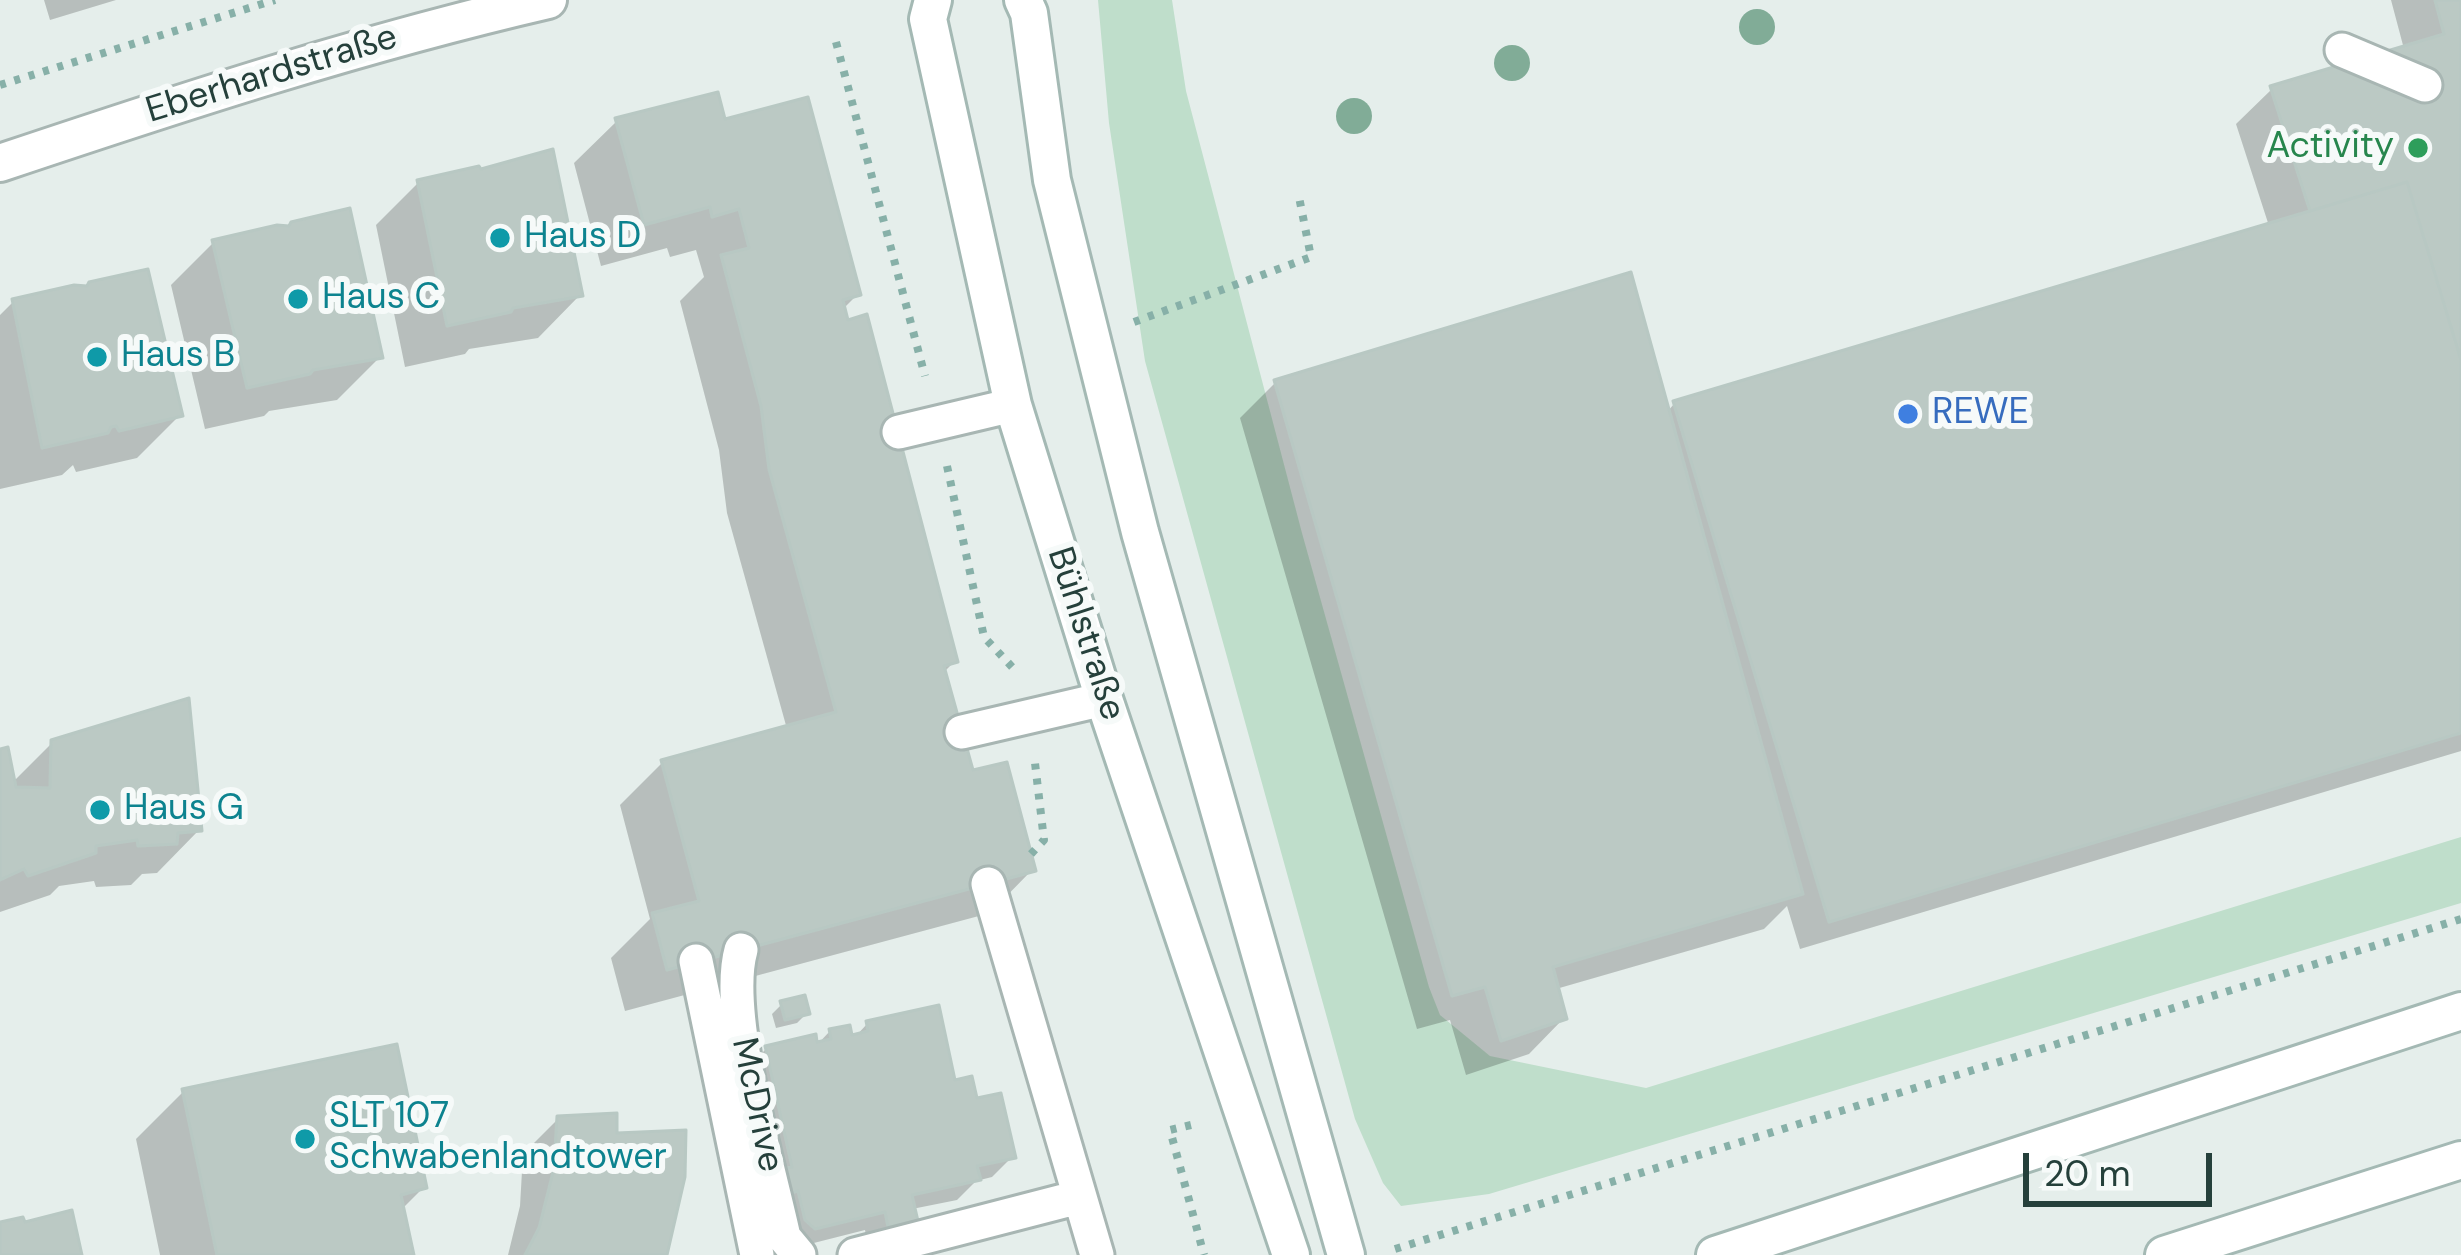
<!DOCTYPE html>
<html>
<head>
<meta charset="utf-8">
<style>
  body { margin:0 }
  #map { position:relative; width:2461px; height:1255px; overflow:hidden; background:#e5eeeb; font-family:"DM Sans",sans-serif }
  canvas { display:block }
  .scale { position:absolute; left:2023px; top:1153px; width:189px; height:54px; box-sizing:border-box; border:6px solid #25403b; border-top:0; padding-left:15px; font-size:36px; line-height:42px; white-space:nowrap; color:#25403b; -webkit-text-stroke:9px #f6faf9; paint-order:stroke }
</style>
</head>
<body>
<div id="map">
<canvas width="2461" height="1255"></canvas>
<div class="scale">20 m</div>
</div>
<script>
const ctx = document.querySelector('canvas').getContext('2d');
ctx.lineJoin = 'round';
function paint(path, color) {
  ctx.fillStyle = color;
  ctx.fill(path, 'evenodd');
}
function trace(path, color, width, dash) {
  ctx.strokeStyle = color;
  ctx.lineWidth = width;
  ctx.lineCap = dash ? 'butt' : 'round';
  ctx.setLineDash(dash || []);
  ctx.stroke(path);
}
function label(font, color, halo, rows, align = 'center') {
  ctx.font = font + ' "DM Sans",sans-serif';
  ctx.lineWidth = 12;
  ctx.setLineDash([]);
  ctx.textBaseline = 'middle';
  ctx.strokeStyle = halo;
  ctx.fillStyle = color;
  for (const [text, x, y, turn = 0] of rows) {
    ctx.save();
    ctx.translate(x, y);
    ctx.rotate((+turn || 0) * Math.PI / 180);
    ctx.textAlign = isNaN(turn) ? turn : align;
    if (halo) ctx.strokeText(text, 0, 0);
    ctx.fillText(text, 0, 0);
    ctx.restore();
  }
}
paint(new Path2D(`
  M1098 0H1172L1186 91 1302 533 1429 987 1440 1015 1490 1056 1646 1088 2461 837V903L1489 1194 1401 1206 1383 1183 1355 1119 1145 361 1109 123Z`), '#bfdecb');
paint(new Path2D(`
  M44 0H116L50 20Z
  M2391 0H2461V751L1800 949 1787 906 1764 929 1556 989 1564 1018 1529 1054 1466 1075 1450 1020 1417 1029 1240 418 1275 383 1667 412 1674 404 2269 226 2236 124 2272 89 2404 49Z
  M617 121 723 123 858 294 842 310 955 661 943 673 970 774 1032 870 990 913 625 1011 611 958 650 919 620 805 663 762 787 729 727 513 719 450 680 301 704 277 696 250 670 257 667 248 601 266 574 163Z
  M418 183 580 295 538 338 469 349 465 354 405 367 376 225Z
  M214 242 380 357 337 400 269 411 264 416 205 429 171 285Z
  M86 289 180 415 137 458 76 472 73 465 62 475 0 489V315L14 301Z
  M53 742 199 830 157 873 142 874 131 885 96 887 94 881 59 886 50 895 0 912V753L12 783Z
  M782 1004 807 1013 797 1023 776 1028 772 1014Z
  M867 1024 975 1102 1012 1157 992 1177 976 1181 957 1200 912 1209 915 1220 894 1240 868 1246 865 1230 794 1248 746 1069 767 1048 815 1047 830 1031 854 1038Z
  M184 1091 424 1187 401 1210 411 1255H160L136 1139Z
  M558 1119 614 1136 663 1255H508L520 1206 523 1154Z`), '#0003');
const building = new Path2D(`
  M2435 0H2461V360L2407 182 2310 211 2270 86 2444 34Z
  M718 92 725 119 808 97 861 295 843 300 848 320 867 314 958 662 944 666 973 770 1007 762 1036 871 667 970 652 913 699 901 661 760 836 712 769 469 761 406 721 255 749 248 739 209 712 217 710 207 644 225 615 118Z
  M553 149 583 296 513 308 511 312 447 326 417 180 479 166 481 169Z
  M2407 182 2461 360V733L1829 922 1673 401Z
  M350 208 383 358 313 370 310 374 247 388 212 240 277 225 289 226 291 222Z
  M148 269 183 416 119 431 116 426 111 427 108 433 42 448 12 299 74 285 87 286 89 282Z
  M1631 272 1803 894 1553 967 1567 1019 1501 1041 1485 987 1452 996 1274 380Z
  M189 698 202 831 178 833 177 844 138 846 137 840 96 846V853L28 876 24 869 0 880V749L8 747 16 787 50 788 51 740Z
  M805 995 810 1014 785 1020 780 1001Z
  M939 1005 955 1080 972 1076 977 1098 1001 1093 1016 1158 977 1166 981 1180 912 1195 918 1221 888 1227 885 1212 815 1229 805 1220 798 1191 791 1193 786 1168 792 1167 765 1046 816 1034 817 1042 831 1039 829 1029 850 1025 852 1035 868 1031 866 1021Z
  M397 1044 427 1188 401 1195 414 1255H217L182 1089Z
  M617 1113V1133L686 1130 685 1177 667 1255H525L539 1228 554 1168 557 1116Z
  M72 1210 82 1255H0V1222L23 1217 25 1222Z`);
paint(building, '#bbc9c4');
trace(building, '#b8c8c3', 3);
const service = new Path2D(`
  M2342 50 2425 85
  M899 432 1013 405
  M962 732 1104 699
  M988 884 1097 1255
  M741 950C723 1013 769 1167 784 1237L799 1255
  M696 961 757 1255
  M855 1255 1079 1197`);
const minor = new Path2D(`
  M0 163C182 102 362 43 548 0`);
const secondary = new Path2D(`
  M933 0 928 19 1013 405 1104 699 1291 1255
  M1023 0 1029 13 1052 180 1140 532 1346 1255
  M1715 1255 2461 1011
  M2164 1255 2461 1160`);
trace(service, '#a8b6b3', 39);
trace(minor, '#a8b6b3', 42);
trace(secondary, '#a4b9b4', 42);
trace(new Path2D(`
  M836 42 925 376
  M0 85 275 0
  M1134 322 1311 257 1299 197
  M947 466 984 637 1014 669
  M1031 854 1044 840 1035 763
  M1191 1125 1170 1130 1204 1255
  M1395 1249 2461 919`), '#87b0a8', 8, [6, 9]);
trace(service, '#fff', 33);
trace(minor, '#fff', 36);
trace(secondary, '#fff', 36);
ctx.fillStyle = '#81ac97';
for (const [x, y] of [
  [1757,27],
  [1512,63],
  [1354,116]
]) {
  ctx.beginPath();
  ctx.arc(x, y, 18, 0, 2 * Math.PI);
  ctx.fill();
}
for (const [x, y, r, color] of [
  [2418,148,12,"#2e9e5b"],
  [500,238,12,"#0f9aa8"],
  [298,299,12,"#0f9aa8"],
  [97,357,12,"#0f9aa8"],
  [1908,414,12,"#3f7fe0"],
  [100,810,12,"#0f9aa8"],
  [305,1139,12,"#0f9aa8"]
]) {
  const dot = new Path2D();
  dot.arc(x, y, r, 0, 2 * Math.PI);
  ctx.fillStyle = color;
  ctx.fill(dot);
  trace(dot, '#f6faf9', 4.5);
}
label('36px', '#25403b', '#f6faf9', [
  ["Eberhardstraße",272,75,-17],
  ["Bühlstraße",1085,634,72],
  ["McDrive",756,1105,78]
]);
label('36px', '#27864d', '#f6faf9', [
  ["Activity",2394,148]
], 'right');
label('36px', '#0d838f', '#f6faf9', [
  ["Haus D",524,238],
  ["Haus C",322,299],
  ["Haus B",121,357],
  ["Haus G",124,810],
  ["SLT 107",329,1118],
  ["Schwabenlandtower",329,1159]
], 'left');
label('36px', '#366cbe', '#f6faf9', [
  ["REWE",1932,414]
], 'left');
</script>
</body>
</html>
